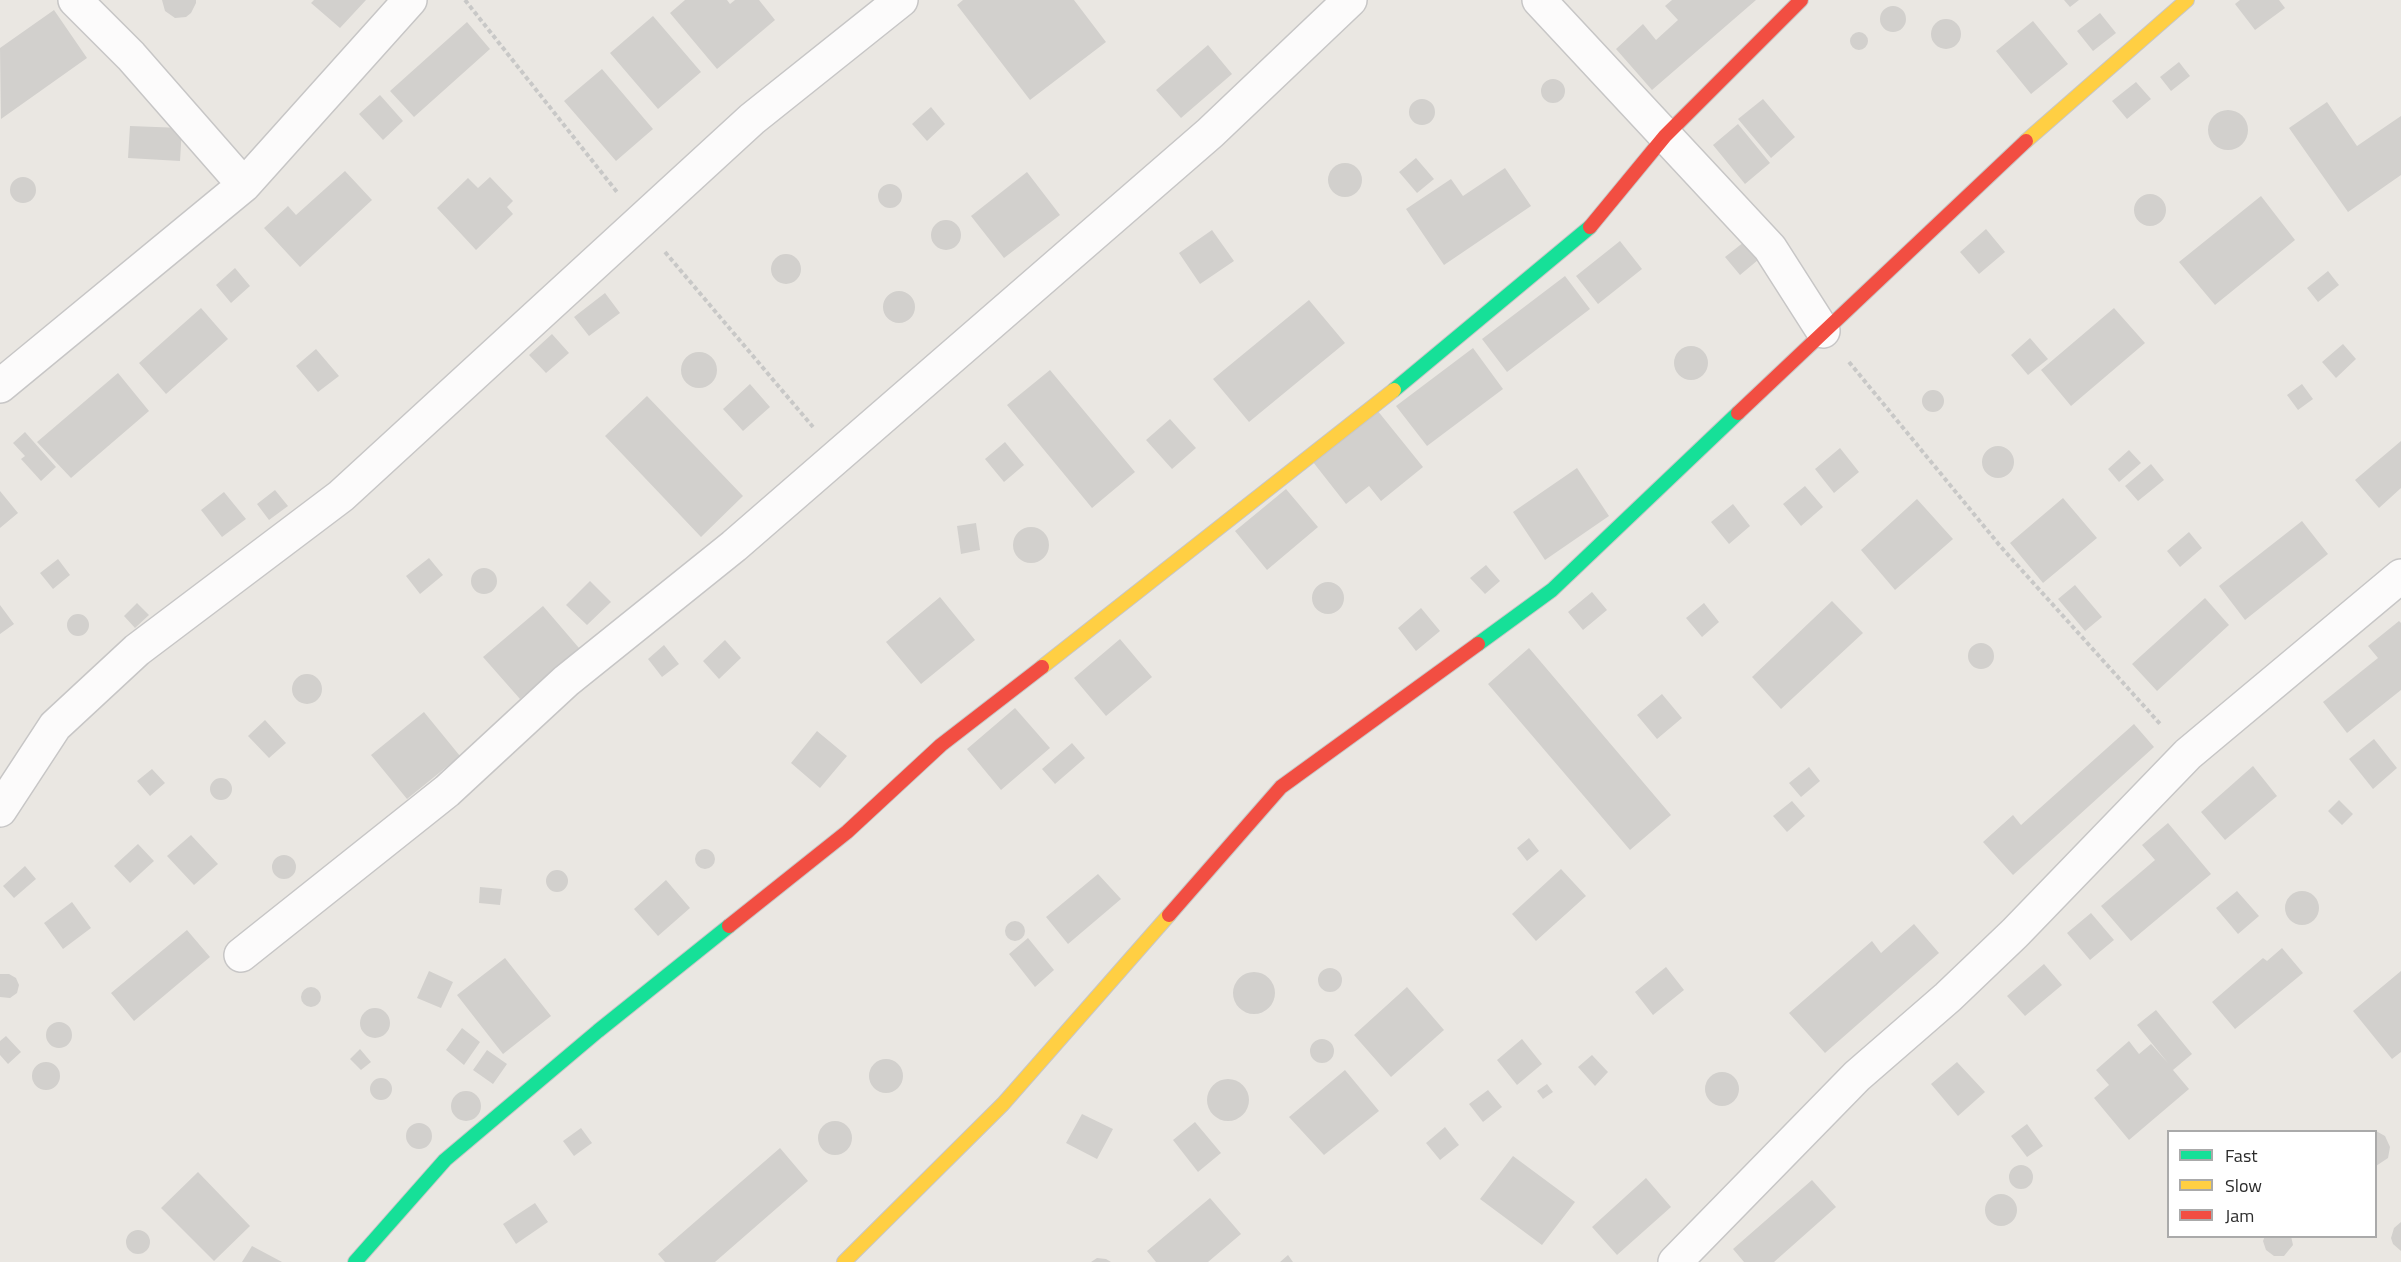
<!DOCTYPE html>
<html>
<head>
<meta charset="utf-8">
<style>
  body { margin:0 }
  #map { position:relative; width:2401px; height:1262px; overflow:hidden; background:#eae7e2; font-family:"Titillium Web",sans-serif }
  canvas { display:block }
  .legend { position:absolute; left:2167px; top:1130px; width:210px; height:108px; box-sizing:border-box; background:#fff; border:2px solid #aaa; margin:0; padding:8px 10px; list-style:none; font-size:18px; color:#2b2b2b }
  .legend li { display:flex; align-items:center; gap:12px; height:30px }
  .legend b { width:30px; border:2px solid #aaa }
</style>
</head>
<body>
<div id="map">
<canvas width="2401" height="1262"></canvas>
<ul class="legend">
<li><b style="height:8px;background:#16e098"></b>Fast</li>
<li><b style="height:8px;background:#ffcf43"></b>Slow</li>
<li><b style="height:8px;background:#f24e42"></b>Jam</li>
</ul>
</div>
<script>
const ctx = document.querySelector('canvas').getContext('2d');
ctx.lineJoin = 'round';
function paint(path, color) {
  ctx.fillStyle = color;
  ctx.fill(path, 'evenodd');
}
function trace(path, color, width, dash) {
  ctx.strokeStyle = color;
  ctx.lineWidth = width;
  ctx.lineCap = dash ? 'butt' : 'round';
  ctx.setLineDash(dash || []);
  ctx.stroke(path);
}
paint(new Path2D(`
  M162 0H196V3L191 13 186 17 175 18 165 11Z
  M314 0H366L340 28 311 3Z
  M685 0H727L730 4 735 0H759L775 20 717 69 670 13Z
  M963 0H1074L1106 42 1030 100 957 5Z
  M1672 0H1756L1652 90 1616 49 1643 24 1656 40 1678 20 1665 6Z
  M2064 0H2079L2070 7Z
  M2240 0H2279L2285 8 2255 30 2235 4Z
  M1880 19a13 13 0 1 1 26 0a13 13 0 1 1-26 0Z
  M54 10 87 58 1 119 0 48Z
  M2100 13 2116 33 2093 51 2077 31Z
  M653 16 701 72 658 109 610 53Z
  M1931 34a15 15 0 1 1 30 0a15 15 0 1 1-30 0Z
  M2033 21 2068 64 2031 94 1996 51Z
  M467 22 490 49 414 117 390 91Z
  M1850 41a9 9 0 1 1 18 0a9 9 0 1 1-18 0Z
  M1208 45 1232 74 1181 118 1156 90Z
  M2179 62 2190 76 2171 91 2160 77Z
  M602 69 653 129 616 161 564 101Z
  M1541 91a12 12 0 1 1 24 0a12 12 0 1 1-24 0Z
  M2136 82 2151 99 2127 119 2112 101Z
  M380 95 403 121 383 140 359 114Z
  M1409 112a13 13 0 1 1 26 0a13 13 0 1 1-26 0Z
  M1763 99 1795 137 1771 158 1738 119Z
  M2327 102 2357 146 2401 116V175L2348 212 2289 128Z
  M931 107 945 124 927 141 912 124Z
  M2208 130a20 20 0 1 1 40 0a20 20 0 1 1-40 0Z
  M1738 124 1770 163 1745 184 1713 145Z
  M130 126 182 128 180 161 128 158Z
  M1416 158 1434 179 1417 193 1399 172Z
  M1328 180a17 17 0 1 1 34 0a17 17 0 1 1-34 0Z
  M1505 168 1531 206 1444 265 1406 209 1451 179 1463 196Z
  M345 171 372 200 300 267 264 228 288 206 296 215Z
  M1027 172 1060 215 1004 258 971 216Z
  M490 177 513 201 507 207 513 214 476 250 437 208 468 178 478 188Z
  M10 190a13 13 0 1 1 26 0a13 13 0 1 1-26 0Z
  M878 196a12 12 0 1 1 24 0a12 12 0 1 1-24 0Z
  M2134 210a16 16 0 1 1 32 0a16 16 0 1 1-32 0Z
  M2261 196 2295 240 2215 305 2179 262Z
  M931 235a15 15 0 1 1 30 0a15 15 0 1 1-30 0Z
  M1986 229 2005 252 1979 274 1960 252Z
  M1212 230 1234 261 1200 284 1179 253Z
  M1749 238 1764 255 1740 275 1725 257Z
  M1620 241 1642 269 1598 304 1576 276Z
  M771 269a15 15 0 1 1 30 0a15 15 0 1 1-30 0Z
  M235 268 250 286 231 303 216 285Z
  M2328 271 2339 285 2318 302 2307 288Z
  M1565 276 1590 309 1507 372 1482 339Z
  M883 307a16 16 0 1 1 32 0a16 16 0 1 1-32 0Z
  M605 293 620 313 589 336 574 317Z
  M1309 300 1345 343 1249 422 1213 379Z
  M201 308 228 339 166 394 139 363Z
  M2114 308 2145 343 2071 406 2041 370Z
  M552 334 569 353 546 373 529 355Z
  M2030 338 2048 359 2028 375 2011 355Z
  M2343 344 2356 359 2336 378 2322 362Z
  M1674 363a17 17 0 1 1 34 0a17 17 0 1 1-34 0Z
  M1473 348 1503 389 1427 446 1396 406Z
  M316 349 339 376 318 392 296 366Z
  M681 370a18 18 0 1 1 36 0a18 18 0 1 1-36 0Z
  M1050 370 1135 472 1092 508 1007 405Z
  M118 373 149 411 71 478 37 442Z
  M750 384 770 407 743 431 723 409Z
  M2302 384 2313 399 2298 410 2287 395Z
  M1922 401a11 11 0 1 1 22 0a11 11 0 1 1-22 0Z
  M647 396 743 496 701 537 605 436Z
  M1377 410 1423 467 1381 501 1369 486 1346 504 1313 462Z
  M1170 419 1196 448 1172 469 1146 440Z
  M25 432 56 467 41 481 21 459 25 456 13 443Z
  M2401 441V488L2379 508 2355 480Z
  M1005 442 1024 465 1004 482 985 459Z
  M1982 462a16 16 0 1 1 32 0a16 16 0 1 1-32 0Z
  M1840 448 1859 472 1834 493 1815 469Z
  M2129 450 2141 463 2119 482 2108 469Z
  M2151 464 2164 480 2138 501 2125 486Z
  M1577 468 1609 516 1545 560 1513 512Z
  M1805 486 1823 507 1801 526 1783 504Z
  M1286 489 1318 527 1267 570 1235 531Z
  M275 490 288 506 269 520 257 504Z
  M0 491 18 513 0 528Z
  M224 492 246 519 222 537 201 510Z
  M2063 498 2097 538 2043 583 2010 543Z
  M1917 499 1953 539 1895 590 1861 550Z
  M1733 504 1750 526 1729 544 1711 522Z
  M2302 521 2328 554 2245 620 2219 586Z
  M976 523 980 550 961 554 957 526Z
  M1013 545a18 18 0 1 1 36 0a18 18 0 1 1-36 0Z
  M2189 532 2202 548 2180 567 2167 551Z
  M429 558 443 575 420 594 406 576Z
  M58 559 70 575 53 589 40 573Z
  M1486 565 1500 581 1485 594 1470 578Z
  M471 581a13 13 0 1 1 26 0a13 13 0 1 1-26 0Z
  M590 581 611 602 587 625 566 605Z
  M1312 598a16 16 0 1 1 32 0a16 16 0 1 1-32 0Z
  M2075 585 2102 617 2085 631 2058 599Z
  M1592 592 1607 610 1583 630 1568 612Z
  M940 597 975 640 921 684 886 642Z
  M2205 598 2229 625 2157 691 2132 664Z
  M1832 601 1863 633 1781 709 1752 677Z
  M137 603 149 615 135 628 124 616Z
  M1704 603 1719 622 1702 637 1686 618Z
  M0 605 14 624 0 634Z
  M543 606 579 648 520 699 483 657Z
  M1421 608 1440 631 1416 651 1398 628Z
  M67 625a11 11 0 1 1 22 0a11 11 0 1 1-22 0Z
  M2399 621 2401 623V690L2347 733 2323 702 2378 658 2368 646Z
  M1120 639 1152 677 1106 716 1074 678Z
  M725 640 741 658 719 679 703 661Z
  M1968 656a13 13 0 1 1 26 0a13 13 0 1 1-26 0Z
  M664 645 679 664 662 677 648 659Z
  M1529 648 1671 815 1630 850 1488 684Z
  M292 689a15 15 0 1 1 30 0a15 15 0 1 1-30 0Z
  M1662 694 1682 718 1657 739 1637 715Z
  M1015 708 1050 748 1001 790 967 749Z
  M424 712 460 756 407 799 371 755Z
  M265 720 286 743 269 758 248 736Z
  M2134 724 2154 747 2013 875 1983 842 2013 815 2021 825Z
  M817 731 847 756 820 788 791 763Z
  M2374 739 2397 768 2373 789 2349 759Z
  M1072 743 1085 758 1055 784 1042 769Z
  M2253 766 2277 796 2225 840 2201 812Z
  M1809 767 1820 781 1801 797 1789 783Z
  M152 769 165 783 150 796 137 781Z
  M210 789a11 11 0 1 1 22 0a11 11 0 1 1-22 0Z
  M2339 800 2353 814 2342 825 2328 811Z
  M1792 801 1805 816 1787 832 1773 816Z
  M2168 823 2211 874 2131 941 2101 906 2155 860 2142 845Z
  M191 835 218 864 194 885 167 856Z
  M1529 838 1539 851 1527 861 1517 848Z
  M138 844 154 861 130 883 114 866Z
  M695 859a10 10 0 1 1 20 0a10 10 0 1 1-20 0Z
  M272 867a12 12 0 1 1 24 0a12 12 0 1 1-24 0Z
  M25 866 36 879 14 898 3 886Z
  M1561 869 1586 896 1536 941 1512 914Z
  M546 881a11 11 0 1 1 22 0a11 11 0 1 1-22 0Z
  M1098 874 1121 899 1068 944 1046 917Z
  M666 880 690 908 658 936 634 909Z
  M480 887 502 889 500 905 479 903Z
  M2237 891 2259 916 2238 934 2216 908Z
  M2285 908a17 17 0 1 1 34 0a17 17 0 1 1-34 0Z
  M72 902 91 928 63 949 44 923Z
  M2091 913 2114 940 2090 960 2067 933Z
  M1005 931a10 10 0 1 1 20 0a10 10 0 1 1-20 0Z
  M1914 924 1939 953 1825 1053 1789 1013 1872 941 1881 953Z
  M187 930 210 957 134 1021 111 993Z
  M1028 938 1054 970 1035 987 1009 954Z
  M2282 948 2303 973 2235 1029 2212 1002 2263 958 2267 961Z
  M505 958 551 1016 503 1054 457 995Z
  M2044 964 2062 985 2025 1016 2007 996Z
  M1666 967 1684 990 1653 1015 1635 992Z
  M1318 980a12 12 0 1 1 24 0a12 12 0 1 1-24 0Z
  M429 971 453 982 441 1008 417 998Z
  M2401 971V1052L2392 1059 2353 1011Z
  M1233 993a21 21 0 1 1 42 0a21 21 0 1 1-42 0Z
  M0 974H9L16 978 19 985 17 993 10 998 0 997Z
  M301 997a10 10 0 1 1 20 0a10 10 0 1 1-20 0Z
  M1407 987 1444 1030 1391 1077 1354 1035Z
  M360 1023a15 15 0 1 1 30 0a15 15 0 1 1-30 0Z
  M2156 1010 2192 1054 2173 1070 2189 1089 2129 1140 2094 1098 2109 1085 2096 1070 2129 1041 2139 1054 2151 1044 2168 1063 2137 1025Z
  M46 1035a13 13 0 1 1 26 0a13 13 0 1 1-26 0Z
  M462 1028 480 1042 464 1065 446 1050Z
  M6 1036 21 1052 8 1064 0 1055V1041Z
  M1522 1039 1542 1064 1517 1085 1497 1060Z
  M1310 1051a12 12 0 1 1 24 0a12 12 0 1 1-24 0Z
  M360 1049 371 1062 361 1070 350 1059Z
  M487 1050 507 1064 493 1084 473 1070Z
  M1592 1055 1608 1072 1595 1086 1578 1067Z
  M869 1076a17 17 0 1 1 34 0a17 17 0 1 1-34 0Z
  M32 1076a14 14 0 1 1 28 0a14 14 0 1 1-28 0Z
  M1957 1062 1985 1092 1958 1116 1931 1084Z
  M1345 1070 1379 1111 1324 1155 1289 1117Z
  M1705 1089a17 17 0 1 1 34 0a17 17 0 1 1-34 0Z
  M370 1089a11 11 0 1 1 22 0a11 11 0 1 1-22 0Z
  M1207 1100a21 21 0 1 1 42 0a21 21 0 1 1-42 0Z
  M1547 1084 1553 1092 1543 1099 1537 1091Z
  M1488 1090 1502 1107 1483 1122 1469 1104Z
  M451 1106a15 15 0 1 1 30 0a15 15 0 1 1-30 0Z
  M1082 1114 1113 1129 1097 1159 1066 1143Z
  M818 1138a17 17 0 1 1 34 0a17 17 0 1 1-34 0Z
  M1195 1122 1221 1153 1198 1172 1173 1140Z
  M406 1136a13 13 0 1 1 26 0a13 13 0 1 1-26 0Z
  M2027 1124 2043 1146 2027 1157 2011 1136Z
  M1445 1127 1459 1145 1440 1160 1426 1143Z
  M581 1128 592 1143 574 1156 563 1141Z
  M2376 1131 2385 1136 2390 1147 2388 1158 2376 1166Z
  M780 1148 808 1181 715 1262H665L658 1254Z
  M1513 1156 1575 1202 1542 1245 1480 1199Z
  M2009 1177a12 12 0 1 1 24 0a12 12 0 1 1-24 0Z
  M198 1172 250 1226 214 1261 161 1208Z
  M1646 1178 1671 1207 1617 1255 1592 1227Z
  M1812 1180 1836 1207 1774 1262H1744L1733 1249Z
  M1985 1210a16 16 0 1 1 32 0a16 16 0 1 1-32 0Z
  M1210 1198 1241 1234 1208 1262H1156L1147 1251Z
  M535 1203 548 1222 516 1244 503 1224Z
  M2401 1222V1251L2393 1244 2391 1238 2394 1228Z
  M126 1242a12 12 0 1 1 24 0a12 12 0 1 1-24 0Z
  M2265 1236H2291L2293 1245 2284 1256H2274L2266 1250 2263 1241Z
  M252 1246 282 1262H242Z
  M1288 1255 1293 1262H1280Z
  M1097 1258 1106 1259 1111 1262H1091Z`), '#d2d0cd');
const street = new Path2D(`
  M75 0 131 56 244 185
  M1539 0 1770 248 1823 331
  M0 386 244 185 410 0
  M0 810 55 726 137 650 341 496 752 119 901 0
  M241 955 447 791 566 681 734 546 1210 133 1350 0
  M1675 1262 1857 1076 1948 997 2015 933 2188 754 2401 576`);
const fast = new Path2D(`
  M1394 390 1590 227
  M1478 644 1552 590 1738 413
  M355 1262 445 1160 598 1031 729 926`);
const slow = new Path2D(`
  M2026 141 2187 0
  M1042 667 1394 390
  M844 1262 1003 1104 1169 915`);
const jam = new Path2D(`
  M1590 227 1665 136 1801 0
  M1738 413 2026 141
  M1169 915 1281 787 1478 644
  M729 926 847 832 941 745 1042 667`);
trace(street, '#c7c6c6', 36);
trace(fast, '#c7c6c6', 16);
trace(slow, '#c7c6c6', 16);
trace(jam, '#c7c6c6', 16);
trace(new Path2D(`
  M465 0 617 192
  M665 252 813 427
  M1849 362 2001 547 2161 725`), '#c8c8c7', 4, [4.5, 3]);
trace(street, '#fcfbfb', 33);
trace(fast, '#16e098', 14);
trace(slow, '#ffcf43', 14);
trace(jam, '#f24e42', 14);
</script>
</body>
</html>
